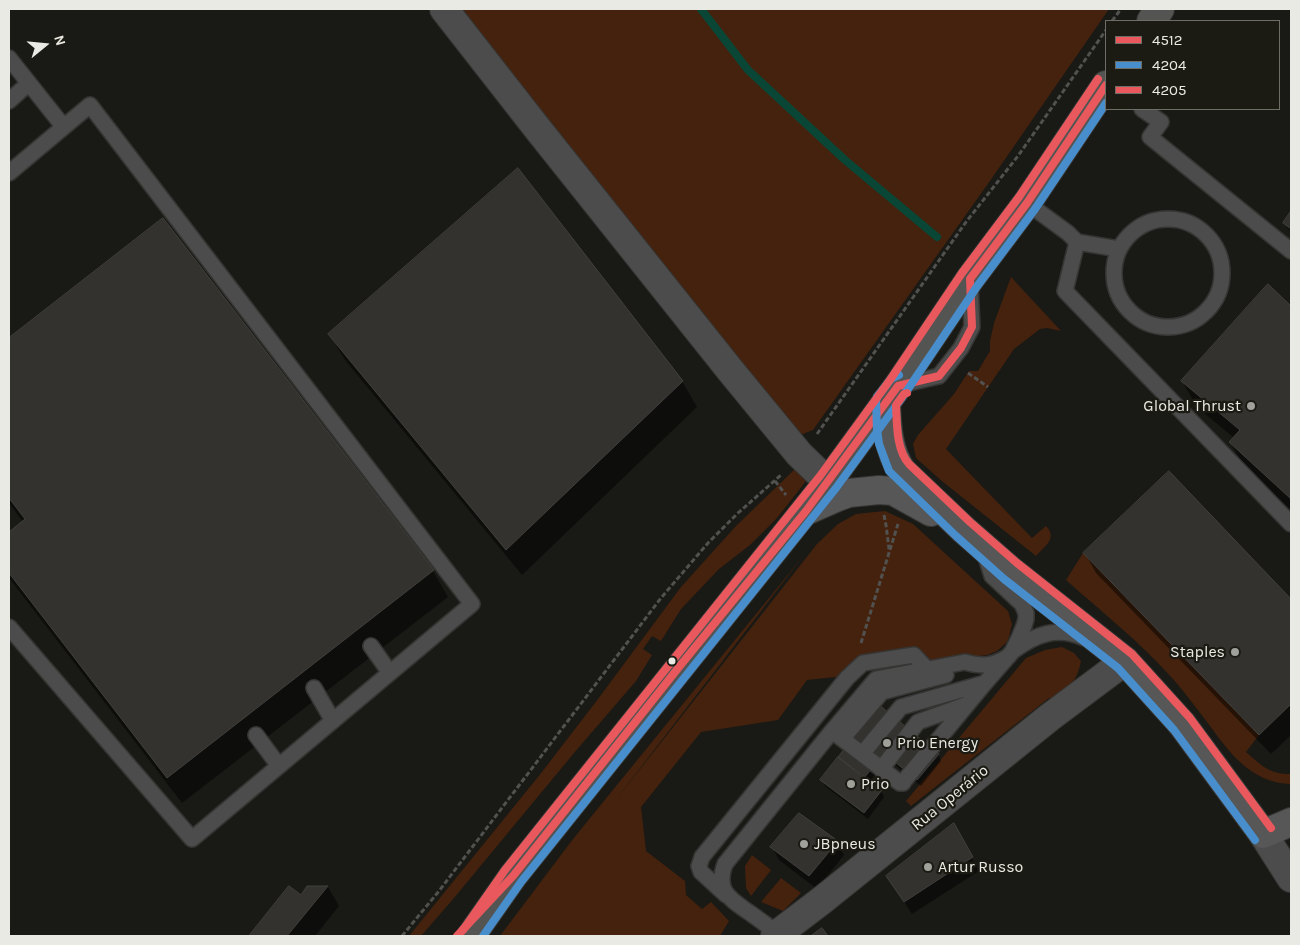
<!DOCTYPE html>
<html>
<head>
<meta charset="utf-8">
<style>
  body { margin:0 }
  #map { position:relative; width:1300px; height:945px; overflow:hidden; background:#191915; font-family:Karla,sans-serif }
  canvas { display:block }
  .frame { position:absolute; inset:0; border:10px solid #eaeae4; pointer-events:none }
  .legend { position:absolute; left:1105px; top:20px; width:175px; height:90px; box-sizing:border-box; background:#1b1b13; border:1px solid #6e6e67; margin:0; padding:6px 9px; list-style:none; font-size:15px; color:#eaeae4 }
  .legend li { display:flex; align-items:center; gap:10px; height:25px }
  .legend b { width:25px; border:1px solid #6e6e67 }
  .north { position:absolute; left:20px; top:20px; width:50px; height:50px; -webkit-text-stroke:4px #1b1b13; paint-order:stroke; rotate:73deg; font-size:14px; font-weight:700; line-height:20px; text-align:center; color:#eaeae4 }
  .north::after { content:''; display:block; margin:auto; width:18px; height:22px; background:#eaeae4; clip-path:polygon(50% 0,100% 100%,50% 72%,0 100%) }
</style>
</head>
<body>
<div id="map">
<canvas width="1300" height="945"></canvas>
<div class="frame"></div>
<ul class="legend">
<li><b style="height:6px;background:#e8585d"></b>4512</li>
<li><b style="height:6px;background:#488ecd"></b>4204</li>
<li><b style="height:6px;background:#e8585d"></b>4205</li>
</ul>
<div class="north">N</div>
</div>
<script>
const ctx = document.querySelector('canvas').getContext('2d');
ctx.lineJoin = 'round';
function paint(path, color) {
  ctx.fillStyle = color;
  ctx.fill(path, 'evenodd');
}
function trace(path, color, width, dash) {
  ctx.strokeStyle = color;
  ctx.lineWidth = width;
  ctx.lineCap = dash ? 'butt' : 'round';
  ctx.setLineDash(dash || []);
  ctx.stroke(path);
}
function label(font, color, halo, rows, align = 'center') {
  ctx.font = font + ' Karla,sans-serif';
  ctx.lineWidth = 4.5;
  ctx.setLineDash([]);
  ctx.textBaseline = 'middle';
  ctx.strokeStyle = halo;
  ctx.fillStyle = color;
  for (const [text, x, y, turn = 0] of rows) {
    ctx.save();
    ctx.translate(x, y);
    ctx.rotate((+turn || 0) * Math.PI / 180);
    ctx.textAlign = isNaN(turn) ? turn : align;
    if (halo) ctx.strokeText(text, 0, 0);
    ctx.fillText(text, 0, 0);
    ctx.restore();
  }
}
paint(new Path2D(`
  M458 9H1109L992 178 813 430 803 434 789 433Z
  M1011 277 1061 331 1047 328 1040 329 1014 349 946 449 1032 538 1046 526C1058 538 1045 546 1036 556L943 482 916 458 913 444 918 435 954 394 969 371H978L990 351V341L994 323Z
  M795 469 807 480 777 518 750 545 719 569 681 609 661 641 652 636 643 649 652 655 636 681 574 753 454 898 421 936H409L542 772 598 699 681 587 736 526Z
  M885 511 913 524 1008 611 1012 624 1009 637 1007 642 997 651 987 655 930 662 916 650 845 676 807 680 778 720 701 732 641 807 646 851 685 881 686 895 702 909 711 902 729 921 720 936H500L573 839 804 555 615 801 817 544 838 524 856 514Z
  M1083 553 1259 735 1246 752C1262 766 1269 774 1291 774V784C1272 784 1254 775 1240 762 1230 753 1221 741 1213 730 1200 713 1187 695 1173 679 1140 642 1102 612 1066 580Z
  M1062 647 1074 653 1081 661C1077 682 1069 687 1055 701L1049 698 911 806 906 801 1026 658 1045 650Z
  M752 855 771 870 751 896 746 888 745 866Z
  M781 878 801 893 783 911 761 902Z`), '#45220d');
paint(new Path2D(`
  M1291 213V231L1288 229 1284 223Z
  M162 220 433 571 448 597 182 803 9 578V533L23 522 9 503V339Z
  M1268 286 1291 307V510L1245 468 1230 442 1234 438 1197 407 1182 381Z
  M330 335 682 381 697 407 522 575 345 360Z
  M1169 473 1291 600V735L1271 754 1096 573 1085 553Z
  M857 735 938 754 941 761 921 786 888 759 869 782 881 791 884 797 868 819 825 786 822 780Z
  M953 825 979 871 912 914 888 877Z
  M837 842 844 855 817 889 779 860 772 847Z
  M289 887 301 897 308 887H328L339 906 315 936H251Z`), '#0007');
trace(new Path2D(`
  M701 9 748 70 845 160 937 237`), '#0a4635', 8);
const building = new Path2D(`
  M518 168 683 381 506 550 328 334Z
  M1291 211V229L1283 223Z
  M163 218 434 570 167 778 9 573V532L25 519 9 498V338Z
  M1268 284 1291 306V499L1229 442 1240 430 1181 381Z
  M1169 471 1291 599V704L1259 735 1083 553Z
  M862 691 939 754 917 780 884 753 864 778 838 757 857 733Z
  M838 757 882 790 864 813 820 780Z
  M799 813 838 841 809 876 770 847Z
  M954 823 973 857 904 902 886 876Z
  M289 886 301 895 307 886H328L287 936H249Z
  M822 928 828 936H811Z`);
paint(building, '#33322e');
trace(building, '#41403d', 1);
const lane = new Path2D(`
  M9 58 63 126
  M9 101 29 83
  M1142 109 1161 122 1150 137 1291 251
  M9 173 90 105 472 604 192 839 9 627
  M1027 203 1068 233 1077 242 1065 291 1291 524
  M1114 273a54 54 0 1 1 108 0a54 54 0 1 1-108 0Z
  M1077 242 1119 249
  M900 385 939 376 961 348 972 327 970 282
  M371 646 390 673
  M1013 651C1036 634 1057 626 1084 638
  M314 688 333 721
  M832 731 900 783H903L904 781 985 683 1012 652 1019 638 1024 626 1026 619V613L1022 604 992 576 985 554
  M256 735 279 766
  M843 738 882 692 946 675
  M862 754 901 707 985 683
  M881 769 918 722 965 705
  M726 895 701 872 699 866 702 857 847 678 863 663 914 655 927 669
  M779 934C769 927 760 920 750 913 730 899 715 891 725 864L832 731 876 679 965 662C983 667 993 666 1009 656`);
const street = new Path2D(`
  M444 9 537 128 730 370 799 454 828 482
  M1263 834 1291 878
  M775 936 821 901 1050 717 1125 661`);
const secondary = new Path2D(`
  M886 402C887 426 888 451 902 471L963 529 1011 571 1125 661 1182 724 1263 834 1291 822
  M806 511 838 497 849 493 879 490 893 491 931 512`);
const primary = new Path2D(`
  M1151 21 1160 9
  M471 936 513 876 828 482 898 386 970 279 1027 203 1106 85`);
trace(lane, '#353533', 18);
trace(street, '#353533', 30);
trace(secondary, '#353533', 30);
trace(primary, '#353533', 30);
trace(new Path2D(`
  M1112 21 1121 9
  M968 373 988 387
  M817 434 966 222 1018 156 1106 30
  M775 481 786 495
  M884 515 886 525 889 549
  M861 643 898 524
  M402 936 439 891 661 598 708 543 737 514 782 474`), '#515150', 3, [5, 2.5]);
trace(lane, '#4b4c4b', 15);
trace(street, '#4b4c4b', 28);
trace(secondary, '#565756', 28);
trace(primary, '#545553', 28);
trace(new Path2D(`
  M457 936 513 876 679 667 806 511 898 386 939 376 961 348 972 327 970 279 1027 203 1106 85`), '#e8585d', 8);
trace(new Path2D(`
  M899 375 891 379 877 397 876 401 877 429 879 444 889 471 956 536 1004 579 1118 668 1174 730 1255 840
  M483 936 521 882 836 488 906 392 978 285 1035 209 1106 103`), '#488ecd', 8);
trace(new Path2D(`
  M907 393 904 394 896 405C897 424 896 449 909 464L970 522 1017 563 1132 654 1190 718 1271 828
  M463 930 505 870 820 476 890 380 962 273 1019 197 1098 79`), '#e8585d', 8);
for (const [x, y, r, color] of [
  [1251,406,5,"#a1a19c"],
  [1235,652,5,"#a1a19c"],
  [672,661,4.5,"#eaeae4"],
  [887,743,5,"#a1a19c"],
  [851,784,5,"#a1a19c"],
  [804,844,5,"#a1a19c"],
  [928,867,5,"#a1a19c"]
]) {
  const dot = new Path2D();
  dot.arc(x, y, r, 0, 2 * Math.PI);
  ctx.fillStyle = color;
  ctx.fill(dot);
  trace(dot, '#1b1b13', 2);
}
label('16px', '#eaeae4', '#1b1b13', [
  ["Global Thrust",1241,406,"right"],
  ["Staples",1225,652,"right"],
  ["Prio Energy",897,743],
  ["Prio",861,784],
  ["JBpneus",814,844],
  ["Artur Russo",938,867]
], 'left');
label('16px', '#eaeae4', '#1b1b13', [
  ["Rua Operário",950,798,-39]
]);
</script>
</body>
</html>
